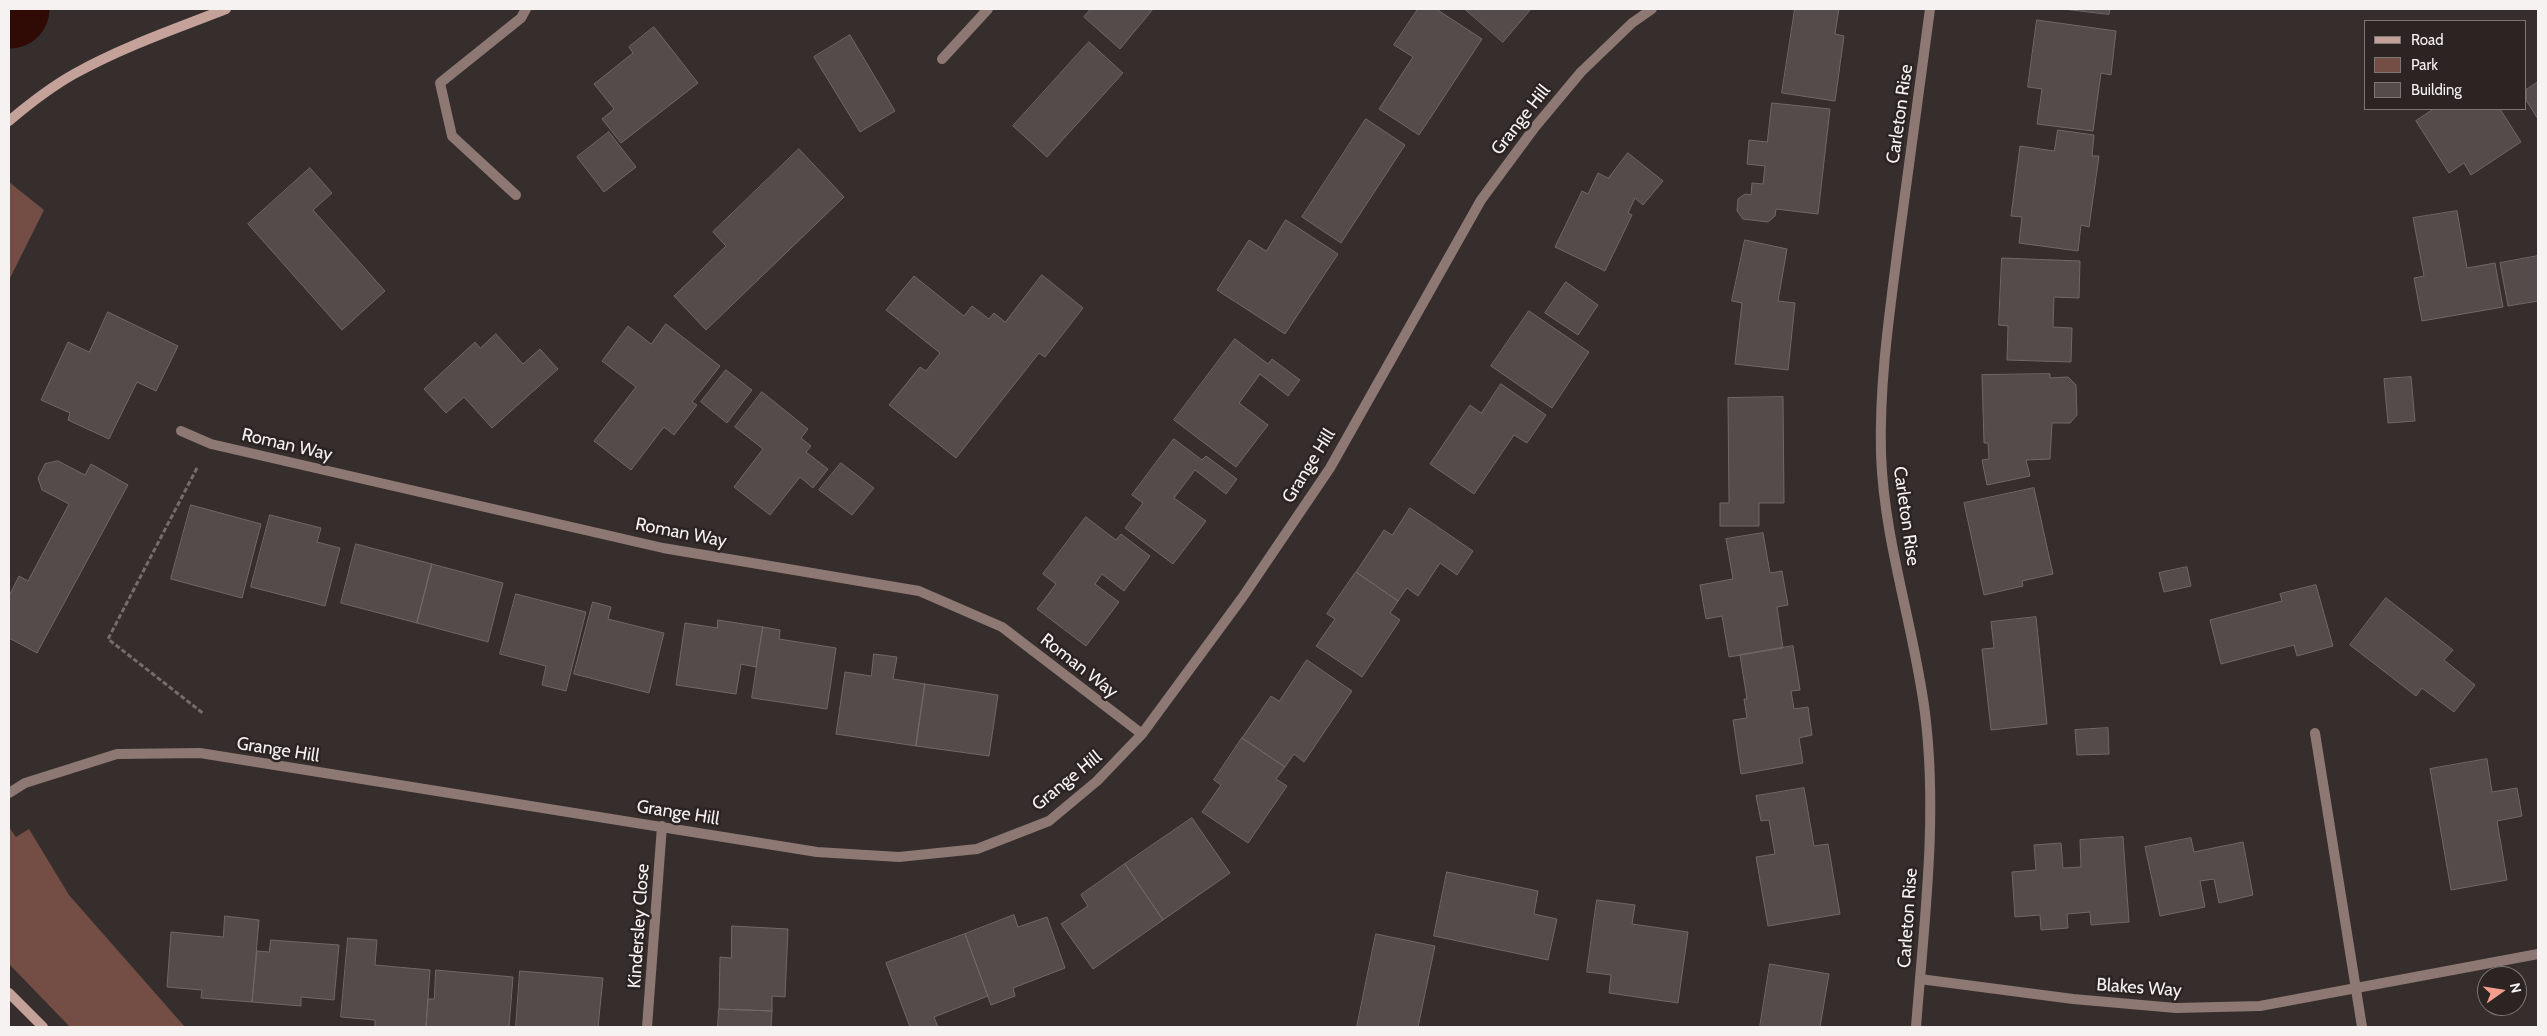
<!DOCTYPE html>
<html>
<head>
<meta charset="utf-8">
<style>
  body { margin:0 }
  #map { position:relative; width:2547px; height:1036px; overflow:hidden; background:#352e2c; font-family:Cabin,sans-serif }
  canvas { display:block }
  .frame { position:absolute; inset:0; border:10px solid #f6f2f1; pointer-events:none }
  .legend { position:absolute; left:2364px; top:20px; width:162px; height:90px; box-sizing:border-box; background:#2b2423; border:1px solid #7c7675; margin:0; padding:6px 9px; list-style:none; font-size:15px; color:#f6f2f1 }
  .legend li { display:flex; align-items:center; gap:10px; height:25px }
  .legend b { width:25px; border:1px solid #7c7675 }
  .north { position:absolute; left:2477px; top:966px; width:50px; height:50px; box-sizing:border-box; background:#2b2423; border:1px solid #7c7675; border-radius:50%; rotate:77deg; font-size:14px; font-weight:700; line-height:20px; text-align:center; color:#f6f2f1 }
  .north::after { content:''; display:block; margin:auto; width:18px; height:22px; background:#f49d8c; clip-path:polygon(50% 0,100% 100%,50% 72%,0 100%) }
</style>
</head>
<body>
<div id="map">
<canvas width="2547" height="1036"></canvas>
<div class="frame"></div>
<ul class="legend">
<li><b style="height:6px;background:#c4a199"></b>Road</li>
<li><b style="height:14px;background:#744d45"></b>Park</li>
<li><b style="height:14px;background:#534c4a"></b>Building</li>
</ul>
<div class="north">N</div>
</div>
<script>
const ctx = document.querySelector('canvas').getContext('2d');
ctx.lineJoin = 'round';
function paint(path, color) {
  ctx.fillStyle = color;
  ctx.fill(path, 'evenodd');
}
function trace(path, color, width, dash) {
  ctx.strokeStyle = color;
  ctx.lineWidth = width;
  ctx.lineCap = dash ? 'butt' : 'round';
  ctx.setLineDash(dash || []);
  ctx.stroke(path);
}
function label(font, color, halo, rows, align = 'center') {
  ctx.font = font + ' Cabin,sans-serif';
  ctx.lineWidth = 5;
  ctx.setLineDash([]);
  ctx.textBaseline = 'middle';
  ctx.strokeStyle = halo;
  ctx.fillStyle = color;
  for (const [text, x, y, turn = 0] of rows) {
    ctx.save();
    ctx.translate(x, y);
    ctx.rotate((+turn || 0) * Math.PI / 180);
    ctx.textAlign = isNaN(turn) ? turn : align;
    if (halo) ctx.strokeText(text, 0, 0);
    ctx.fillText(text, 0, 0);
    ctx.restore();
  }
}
paint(new Path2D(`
  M9 182 44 210 9 280Z
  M9 827 16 837 29 829 69 895 185 1027H70L9 964Z`), '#744d45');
trace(new Path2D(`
  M9 9H10`), '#300a05', 79);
const building = new Path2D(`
  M1091 9H1153L1120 49 1084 17Z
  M1418 9H1436L1482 39 1419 135 1379 109 1413 57 1394 45Z
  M1465 9H1531L1503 42Z
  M1795 9H1839L1835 34 1844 36 1835 101 1782 93Z
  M2063 9H2110L2109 14Z
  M2037 20 2116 31 2111 75 2101 73 2093 131 2037 124 2042 89 2028 87Z
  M654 27 698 83 621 143 602 119 614 109 594 84 633 53 629 47Z
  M850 35 895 111 860 132 814 57Z
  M1089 42 1123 73 1047 157 1013 126Z
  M2538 82V119L2526 100V90Z
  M1772 103 1830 109 1818 214 1776 209 1775 216 1768 222 1743 219 1737 211 1738 199 1745 194 1751 195 1752 183 1763 184 1765 166 1747 164 1749 140 1767 142Z
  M2434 109H2500L2521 142 2471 175 2464 163 2449 173 2416 121Z
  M1366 119 1405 145 1341 243 1302 217Z
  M2058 130 2094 135 2092 156H2099L2089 227 2081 225 2078 251 2019 243 2022 217 2011 216 2020 146 2054 151Z
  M609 132 636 167 604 192 577 157Z
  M799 149 844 197 706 330 674 296 726 246 713 232Z
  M1628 153 1663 181 1643 205 1635 198 1628 213 1632 215 1605 271 1555 247 1582 191 1588 194 1598 173 1608 178Z
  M310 168 332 193 313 210 385 291 342 330 248 224Z
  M2457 211 2467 268 2495 263 2503 307 2422 321 2414 278 2424 276 2413 218Z
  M1286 220 1338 254 1285 334 1217 290 1249 240 1266 251Z
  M1745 240 1787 249 1778 301 1795 303 1788 370 1735 364 1742 303 1732 301Z
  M2538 256V301L2508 306 2500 263Z
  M2002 258 2080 261 2079 298 2054 297 2053 327 2072 328 2071 362 2007 360 2008 326 1999 325Z
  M1042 275 1083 308 1045 357 1039 353 956 458 889 405 920 367 926 371 940 353 886 310 914 276 964 316 972 306 989 319 994 313 1005 322Z
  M1566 282 1598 305 1578 335 1545 313Z
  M1529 311 1589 352 1552 408 1491 366Z
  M108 312 178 346 156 391 137 382 109 439 68 420 70 413 41 400 68 342 89 352Z
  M666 324 720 366 692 402 697 405 674 435 664 427 631 470 594 441 636 387 602 361 628 326 651 344Z
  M496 334 523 364 540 349 558 369 492 428 464 397 446 413 424 389 475 342 480 348Z
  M1235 339 1268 364 1272 359 1300 380 1288 396 1260 374 1239 403 1268 425 1236 467 1174 420Z
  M726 370 752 390 727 423 701 402Z
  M2050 374V378L2068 377 2076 385 2077 415 2070 423H2052L2050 459 2026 460 2030 476 1987 485 1982 460 1989 459 1988 443H1984L1982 375Z
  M2411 377 2415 421 2388 423 2384 379Z
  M1501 384 1546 415 1527 443 1514 435 1474 494 1430 464 1470 405 1481 413Z
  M762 392 808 429 801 438 811 446 806 452 828 469 813 488 800 477 770 515 734 487 763 449 735 427Z
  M1783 397 1784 503H1759V526H1720V503H1729L1728 398Z
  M1174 439 1202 460 1206 456 1237 479 1226 494 1195 470 1174 498 1206 521 1173 564 1125 528 1143 503 1132 495Z
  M58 461 85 475 91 464 128 485 37 653 9 638V596L19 576 28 581 69 504 42 490 38 478 45 464Z
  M841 463 874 488 852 515 819 490Z
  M2034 488 2053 574 2022 581 2023 586 1984 595 1964 503Z
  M191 505 261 524 242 598 171 579Z
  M1410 508 1473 551 1457 575 1440 563 1418 596 1407 588 1398 601 1356 572 1384 530 1392 535Z
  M270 515 321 528 317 542 340 548 325 606 251 587Z
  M1086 517 1116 540 1121 534 1150 556 1124 591 1102 574 1095 584 1119 602 1086 646 1037 609 1056 584 1043 574Z
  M1763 533 1770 573 1782 571 1788 605 1777 607 1783 648 1729 657 1722 616 1706 619 1700 585 1733 579 1726 539Z
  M356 544 432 564 417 623 341 603Z
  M432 564 503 583 488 642 417 623Z
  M2187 567 2191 586 2164 592 2159 573Z
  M1356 572 1398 601 1390 613 1400 620 1362 677 1316 646 1335 619 1327 614Z
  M2316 585 2333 646 2297 656 2294 645 2221 664 2210 620 2282 601 2280 594Z
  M516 594 586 612 566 691 542 685 546 666 500 654Z
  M2386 598 2453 650 2444 660 2475 685 2454 712 2422 688 2416 696 2350 645Z
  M593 602 611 607 608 619 664 633 649 693 574 674Z
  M2036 617 2047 724 1991 730 1982 649 1994 648 1991 622Z
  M718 620 763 627 756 667 741 664 736 694 676 685 685 623 717 628Z
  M763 627 780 630 779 639 836 648 827 709 752 698Z
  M1793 646 1800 690 1791 691 1794 709 1808 707 1812 735 1799 738 1803 763 1741 774 1733 720 1747 718 1744 699H1747L1740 655Z
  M874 654 897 657 893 679 925 684 916 746 836 734 845 672 871 676Z
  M1307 660 1352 691 1304 762 1294 754 1285 767 1242 738 1271 696 1279 701Z
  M925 684 998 695 989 756 916 746Z
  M2108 728 2109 754 2077 755 2075 730Z
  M1242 738 1285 767 1276 779 1287 786 1248 843 1202 812 1221 785 1214 780Z
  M2487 759 2492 792 2517 788 2522 816 2497 821 2507 880 2451 890 2430 769Z
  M1804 788 1814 846 1828 844 1840 914 1768 926 1756 857 1775 854 1769 820 1761 821 1756 796Z
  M1192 818 1230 873 1163 920 1125 864Z
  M2123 837 2129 922 2091 925 2090 912 2067 914 2068 928 2041 930 2040 915 2015 917 2012 872 2036 870 2034 845 2061 843 2063 868 2081 867 2080 840Z
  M2191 838 2194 852 2243 842 2253 895 2219 903 2214 879 2200 881 2205 907 2160 916 2145 847Z
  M1125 864 1163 920 1093 969 1061 924 1088 906 1081 895Z
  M1447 872 1538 891 1534 914 1557 919 1548 960 1434 936Z
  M1597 900 1635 905 1632 924 1688 932 1678 1003 1609 993 1611 975 1587 972Z
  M1014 915 1018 927 1047 917 1065 968 1013 988 1015 996 991 1005 965 934Z
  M225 916 259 920 252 1002 201 998 202 990 167 987 171 932 223 937Z
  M732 926 788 929 785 997 772 996V1011L719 1009 720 957 731 958Z
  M965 934 988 996 934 1017 938 1027H910L886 963Z
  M1376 934 1435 946 1418 1027H1357Z
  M348 938 377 940 375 965 430 970 426 1027H375V1020L341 1017Z
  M271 940 339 945 334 1000 301 997V1006L252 1002 257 951 269 952Z
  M1770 964 1829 974 1820 1027H1760Z
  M436 970 513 977 509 1027H426L428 999H434Z
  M520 971 603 978 598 1027H516Z
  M719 1009 772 1011 771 1027H782H718Z`);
paint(building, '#534c4a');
trace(building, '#706866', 1);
trace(new Path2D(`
  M197 468 108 639 204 714`), '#736d6c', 3, [5, 2.5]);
trace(new Path2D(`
  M516 195 452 136 440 83 521 18 526 9`), '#8e7873', 10);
trace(new Path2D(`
  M942 59 988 9
  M181 431 211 444 663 548 919 591 1002 627 1142 734
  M2315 733 2362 1027
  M9 793 25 783 117 754 200 753 817 852 899 857 977 849 1049 821 1097 781 1142 734 1242 598 1330 468 1481 200 1535 127 1581 72 1632 23 1652 9
  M1920 979 2073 999 2176 1008 2260 1006 2538 954
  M647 1027 662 826
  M1916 1027C1924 923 1938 817 1925 713 1914 626 1884 542 1881 454 1879 382 1890 310 1899 239 1910 162 1920 85 1930 9`), '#8e7873', 10);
trace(new Path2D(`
  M9 121C29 104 51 87 74 74 122 47 175 29 226 9
  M9 993 43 1027`), '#c4a199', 10);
label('18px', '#f6f2f1', '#2b2423', [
  ["Carleton Rise",1900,114,-82],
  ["Grange Hill",1521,120,-52],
  ["Roman Way",287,445,13],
  ["Grange Hill",1309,466,-58],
  ["Carleton Rise",1906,516,82],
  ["Roman Way",681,533,11],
  ["Roman Way",1079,666,38],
  ["Grange Hill",278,750,9],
  ["Grange Hill",1067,781,-39],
  ["Grange Hill",678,813,9],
  ["Carleton Rise",1908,918,-86],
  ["Kindersley Close",639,926,-86],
  ["Blakes Way",2139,988,4]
]);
</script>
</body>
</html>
